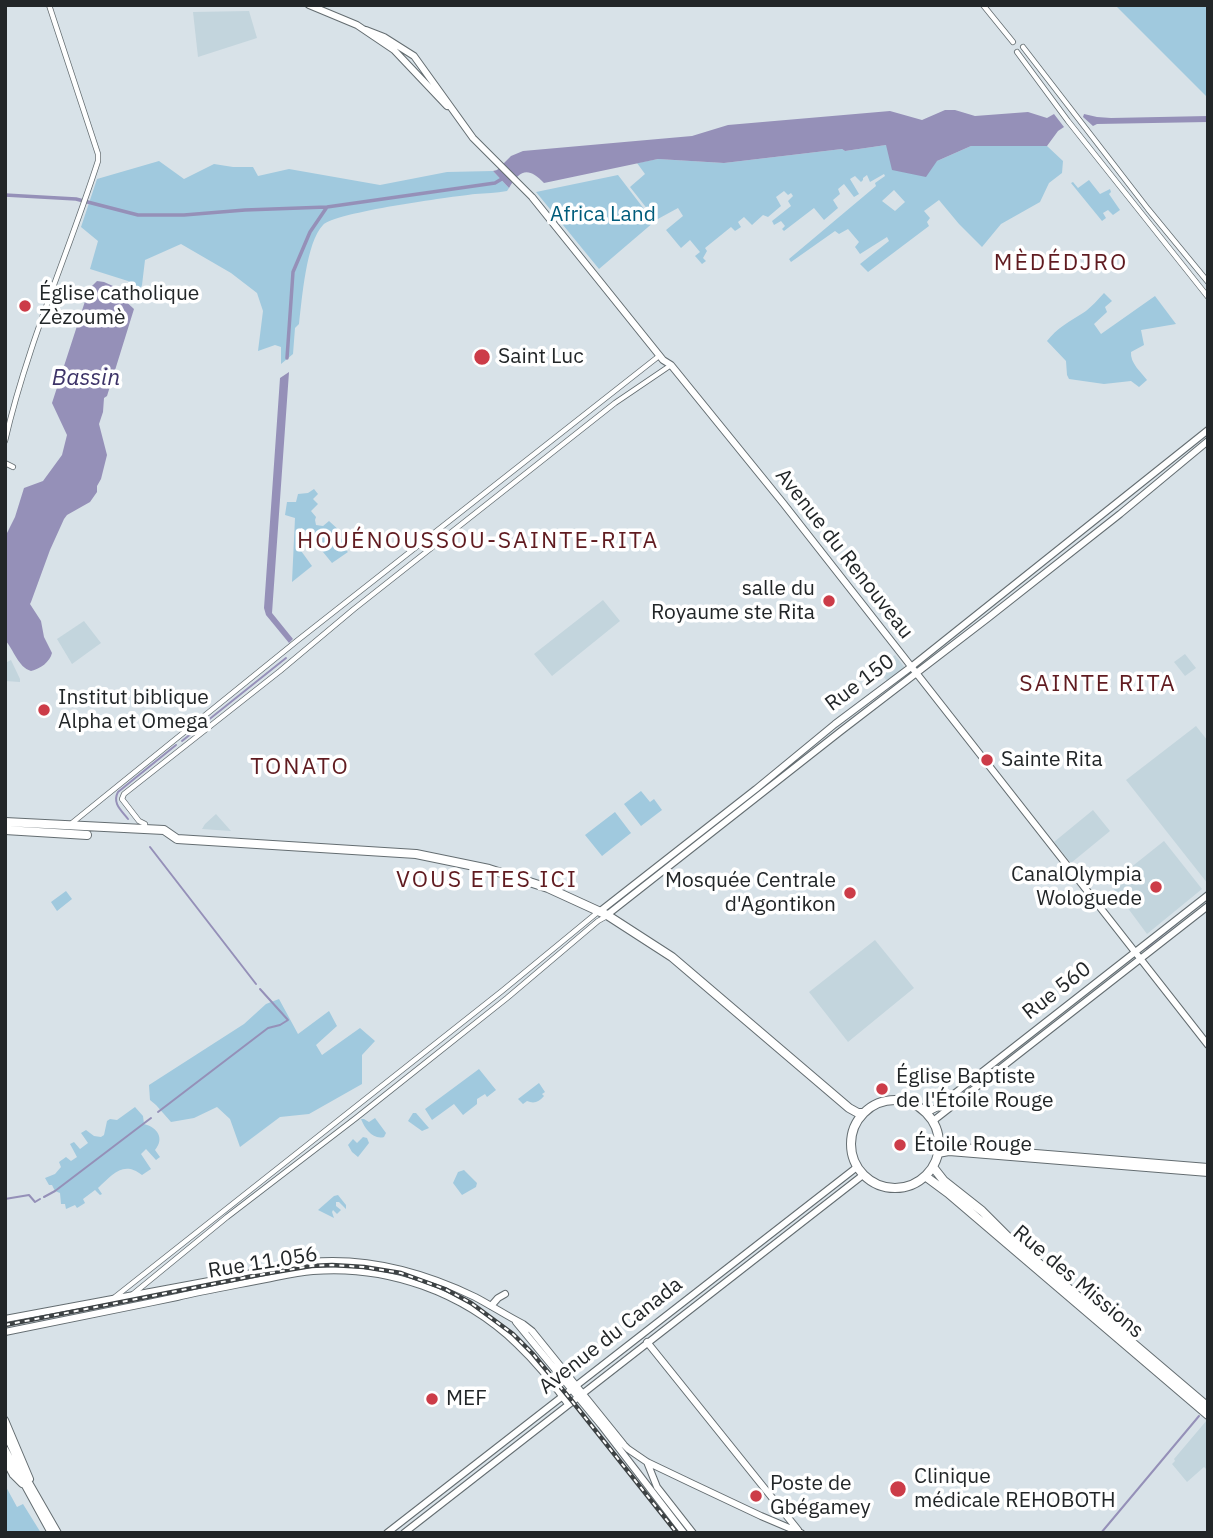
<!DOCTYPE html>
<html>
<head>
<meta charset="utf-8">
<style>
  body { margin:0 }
  #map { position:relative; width:1213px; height:1538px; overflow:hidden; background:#d8e2e8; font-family:"IBM Plex Sans",sans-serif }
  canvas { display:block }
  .frame { position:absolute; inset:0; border:7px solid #222628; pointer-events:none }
</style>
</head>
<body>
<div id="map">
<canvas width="1213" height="1538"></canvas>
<div class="frame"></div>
</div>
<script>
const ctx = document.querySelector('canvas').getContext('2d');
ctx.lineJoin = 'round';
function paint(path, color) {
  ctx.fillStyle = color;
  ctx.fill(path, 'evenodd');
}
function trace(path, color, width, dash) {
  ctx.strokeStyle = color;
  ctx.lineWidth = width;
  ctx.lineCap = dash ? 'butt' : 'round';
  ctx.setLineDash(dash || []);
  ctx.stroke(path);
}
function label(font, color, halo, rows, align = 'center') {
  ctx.font = font + ' "IBM Plex Sans",sans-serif';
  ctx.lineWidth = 7;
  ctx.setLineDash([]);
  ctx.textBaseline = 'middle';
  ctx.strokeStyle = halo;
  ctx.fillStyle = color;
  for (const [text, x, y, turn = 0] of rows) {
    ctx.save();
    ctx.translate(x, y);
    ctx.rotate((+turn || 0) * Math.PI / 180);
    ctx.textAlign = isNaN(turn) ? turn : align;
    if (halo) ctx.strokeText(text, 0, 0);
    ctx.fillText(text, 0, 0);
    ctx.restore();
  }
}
paint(new Path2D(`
  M249 11 257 38 198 57 193 12Z
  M603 600 620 621 552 676 534 654Z
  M84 621 101 643 72 664 57 639Z
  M1185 654 1196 668 1185 676 1174 662Z
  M895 655 905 668 888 682 877 669Z
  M11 660 20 679V682L5 681V663Z
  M1196 726 1208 741V884L1126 780Z
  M1093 810 1110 831 1071 863 1054 842Z
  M216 814 231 831 202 829 205 824Z
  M1164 841 1202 889 1147 934 1110 884Z
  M875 940 914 988 848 1042 809 992Z
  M1207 1420 1208 1467 1206 1469 1204 1467 1187 1482 1172 1464 1175 1461 1174 1459Z`), '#c3d5dd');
paint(new Path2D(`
  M1115 5H1208V98Z
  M886 145 937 161 971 146H1047L1063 161 1062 173 1049 183 1040 202 1001 224 982 247 959 224 939 200 924 211 930 218 927 222 929 226 868 272 860 264 889 241 887 237 860 254 855 247 859 242 848 229 839 234 835 231 791 262 789 259 876 186 875 183 885 176 884 174 870 182 867 175 863 178V180L861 182 855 176 850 179 859 194 854 197 844 184 838 189 840 194 833 200 838 208 824 220 814 208 784 231 782 229 785 226 781 221 774 225 772 221 791 206 788 201 793 196 791 193 788 195 784 191 776 197 781 206 768 217 763 215 752 225 744 217 738 222 741 227 735 231 731 227 705 248 707 251 703 258 706 261 702 264 695 256 700 252 690 240 681 248 666 230 683 216 678 208 656 220 630 187 645 174 637 163 658 159 724 163 842 149 845 151ZM894 190 905 202 895 211 882 201Z
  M159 161 184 179 214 164 233 167H253L258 176 289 169 380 185 447 172 493 171 509 188 507 191C496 193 486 193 475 194 450 197 336 212 323 225 306 242 302 300 299 324L295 328 293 354 281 364V347L275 345 258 351 263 311 257 293 231 273 181 244 145 260 142 285 140 290 128 281 90 269 98 241 81 227 97 179Z
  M618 175 654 222 599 269 536 192Z
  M1089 180 1100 194 1110 189 1111 192 1109 194 1120 210 1113 215 1108 210 1103 213 1106 218 1102 221 1071 183 1073 182 1078 188Z
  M1104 293 1112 301 1105 307 1107 312 1094 324 1101 334 1155 296 1176 324 1141 330 1144 345 1131 352C1130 363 1141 372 1147 380L1139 387 1131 381 1104 384 1069 379 1067 375 1066 361 1047 341C1057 328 1070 321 1083 313 1091 308 1098 299 1104 293Z
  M314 489 318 494 313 499 318 504 311 511 316 517 315 520 316 525 323 526 329 521 341 532 338 536 346 543 343 547 348 552 332 563 305 530 301 528 299 548 312 566 292 582 295 518 285 515 287 502H296L298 494 308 493Z
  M641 791 650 802 654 799 662 810 641 826 624 804Z
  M615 812 631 833 602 856 585 835Z
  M66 891 72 899 57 911 51 902Z
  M279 999 298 1034 329 1011 337 1026 316 1045 322 1055 360 1028 375 1041 362 1055V1084L309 1114 280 1117 240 1147 230 1119 217 1107 194 1118 171 1122 156 1105 150 1100 149 1085 244 1024 266 1004Z
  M479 1069 496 1090 487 1097 485 1094 477 1099V1104L463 1115 454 1104 432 1120 425 1109Z
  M539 1083 545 1092 542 1094 544 1096C539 1102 534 1104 527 1101L523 1104 518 1099Z
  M135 1107 143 1116 144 1124C157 1127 165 1138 155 1150L160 1157 156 1160 146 1149 141 1154 151 1169 142 1175C123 1160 112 1175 98 1188L102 1194 100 1195 95 1190 83 1199 85 1203 77 1208 75 1205 66 1209 65 1204H61L60 1193 55 1191 52 1185H49L45 1178 55 1174 61 1167 59 1162 66 1157 71 1161 77 1157 70 1144 74 1142 80 1149 88 1143 81 1133 86 1130 94 1136 101 1137 104 1135 107 1121 110 1119 117 1120Z
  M413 1113H416L429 1128 422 1131 408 1121Z
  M375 1118 386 1133 384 1137C373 1140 365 1129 361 1119H364L369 1122Z
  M363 1137 367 1138 369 1143 358 1157 352 1152 348 1145 353 1139 357 1143Z
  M464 1170 477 1183 476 1187 462 1195 453 1183 458 1172Z
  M338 1195 346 1205V1209L339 1202H336V1206L341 1210 337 1214 333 1210 332 1212 334 1218 318 1210 334 1196Z
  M5 1485 17 1507 23 1504 41 1533H5Z`), '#a0c9de');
paint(new Path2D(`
  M945 110H955L975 116 1028 112 1047 118 1054 114 1064 127 1058 131 1047 146H971L937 161 926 177 892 170 886 145 845 151 842 149 724 163 658 159 544 183C529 167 520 169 509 188L493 171 497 170 511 156 523 151 692 136 728 125 890 111 922 120Z
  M1084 114 1097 117 1111 118 1208 116V122L1097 124 1093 126 1083 117Z
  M97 281 104 282 124 291 125 295 122 298 134 309 107 396 104 398 103 412 99 424 107 455 101 479 97 486V492L90 502 67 515 64 519 50 550 31 602 30 604 41 621 44 637 52 653C50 662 40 669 31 671 18 667 14 650 5 640V537L15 517 24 488 43 481 62 455 67 435 52 403 89 289Z
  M289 372 272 613 293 639 289 643 266 615 264 608 280 378Z`), '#9590b8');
trace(new Path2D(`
  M182 741 286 658
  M128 819C121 810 112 803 118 792L176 745
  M150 847 256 984
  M1146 948 1178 922
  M158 1112 268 1028 280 1025 288 1020 260 989
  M44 1197 55 1191 151 1118
  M5 1199 29 1195 35 1202 40 1199
  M1101 1533 1199 1416`), '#9590b8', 2);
trace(new Path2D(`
  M5 195 76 199 138 215H184L245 210 327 207 495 183 505 177
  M287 358 293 272 310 232 327 207`), '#9590b8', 3.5);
const minor = new Path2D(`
  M983 5 1013 42
  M1023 47 1148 209 1208 282
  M1017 52 1068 121 1208 297
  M5 441C27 345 68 254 98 161V154L49 5
  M5 463 13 467
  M72 823 298 640 659 356
  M145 828V824L139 821 122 799 124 794 280 671 354 609 520 478 615 403 671 365
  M133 1294 227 1217 356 1118 507 998 598 921 607 916
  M115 1297 502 991 598 912`);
const major = new Path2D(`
  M309 5 357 25 394 50 447 106
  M366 30 384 37 414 56 473 138 532 197 663 360 671 365 783 503 1208 1045
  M599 912 756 789 835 724 911 667 1208 430
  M607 915 841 731 988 618 1120 514 1208 441
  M926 1113 936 1108 1208 895
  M933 1121 1208 906
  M939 1143 949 1146 1208 1167
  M938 1154 949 1152 1208 1173
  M491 1306 498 1298 505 1294
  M5 1319 311 1262C369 1257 423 1272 475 1297 492 1306 507 1316 523 1324L532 1331 624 1445 628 1449 647 1462 691 1483 761 1516 801 1533
  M516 1322 601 1425 684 1533
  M5 1332C63 1320 120 1309 177 1297 206 1290 236 1285 266 1279 281 1276 297 1272 313 1271 387 1265 463 1292 517 1344 536 1362 553 1383 568 1404
  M647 1342 798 1530
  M5 1420 30 1479
  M5 1433 23 1472 58 1533
  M5 1449 51 1533
  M5 1460 13 1475 22 1484
  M647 1462 657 1487 693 1533
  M387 1533 857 1167
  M404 1533 863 1175`);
const highway = new Path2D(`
  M5 822 164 830 177 839 416 854 489 869 548 888 607 915 672 957 849 1108 858 1113H863
  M5 830 87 835
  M851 1144a44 44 0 1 1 88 0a44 44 0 1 1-88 0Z
  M933 1167 944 1181 982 1211 1008 1237 1208 1407
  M925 1176 948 1193 1208 1415`);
trace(minor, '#646d71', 6);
trace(major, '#646d71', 8);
trace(highway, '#646d71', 10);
trace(minor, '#fff', 4.5);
trace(major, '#fff', 6);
trace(highway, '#fff', 8);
const rail = new Path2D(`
  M5 1325 258 1275 311 1266 332 1265 364 1267 401 1273 445 1289 471 1303 513 1334 533 1354 572 1401 677 1533`);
trace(rail, '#3d4244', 4.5);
trace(rail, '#fff', 2, [5]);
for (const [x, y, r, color] of [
  [25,306,7,"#cc3c48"],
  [482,357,9,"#cc3c48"],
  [829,601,7,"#cc3c48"],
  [44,710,7,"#cc3c48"],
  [987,760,7,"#cc3c48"],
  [1156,887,7,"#cc3c48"],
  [850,893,7,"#cc3c48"],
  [882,1089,7,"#cc3c48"],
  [900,1145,7,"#cc3c48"],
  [432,1399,7,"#cc3c48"],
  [898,1489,9,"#cc3c48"],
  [756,1496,7,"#cc3c48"]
]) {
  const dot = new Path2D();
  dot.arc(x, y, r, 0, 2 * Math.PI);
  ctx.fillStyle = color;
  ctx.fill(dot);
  trace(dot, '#fff', 2.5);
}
label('21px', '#005c7b', '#fff', [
  ["Africa Land",603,215]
]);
label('21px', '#222628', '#fff', [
  ["Église catholique",39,294],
  ["Zèzoumè",39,318],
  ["Saint Luc",498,357],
  ["salle du",815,589,"right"],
  ["Royaume ste Rita",815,613,"right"],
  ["Institut biblique",58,698],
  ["Alpha et Omega",58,722],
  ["Sainte Rita",1001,760],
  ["CanalOlympia",1142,875,"right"],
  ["Wologuede",1142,899,"right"],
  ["Mosquée Centrale",836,881,"right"],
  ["d'Agontikon",836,905,"right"],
  ["Église Baptiste",896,1077],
  ["de l'Étoile Rouge",896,1101],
  ["Étoile Rouge",914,1145],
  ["MEF",446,1399],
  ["Clinique",914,1477],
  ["médicale REHOBOTH",914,1501],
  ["Poste de",770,1484],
  ["Gbégamey",770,1508]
], 'left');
label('21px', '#222628', '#fff', [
  ["Avenue du Renouveau",844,554,52],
  ["Rue 150",860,683,-37],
  ["Rue 560",1057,991,-38],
  ["Rue 11.056",263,1263,-9],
  ["Rue des Missions",1078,1282,40],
  ["Avenue du Canada",611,1336,-38]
]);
ctx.letterSpacing = '2px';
label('23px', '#601b20', '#fff', [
  ["MÈDÉDJRO",1061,263],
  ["HOUÉNOUSSOU-SAINTE-RITA",478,541],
  ["SAINTE RITA",1098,684],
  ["TONATO",300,767],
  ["VOUS ETES ICI",487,880]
]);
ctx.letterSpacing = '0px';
label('italic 23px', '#3d3368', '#fff', [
  ["Bassin",86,378]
]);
</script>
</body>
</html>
